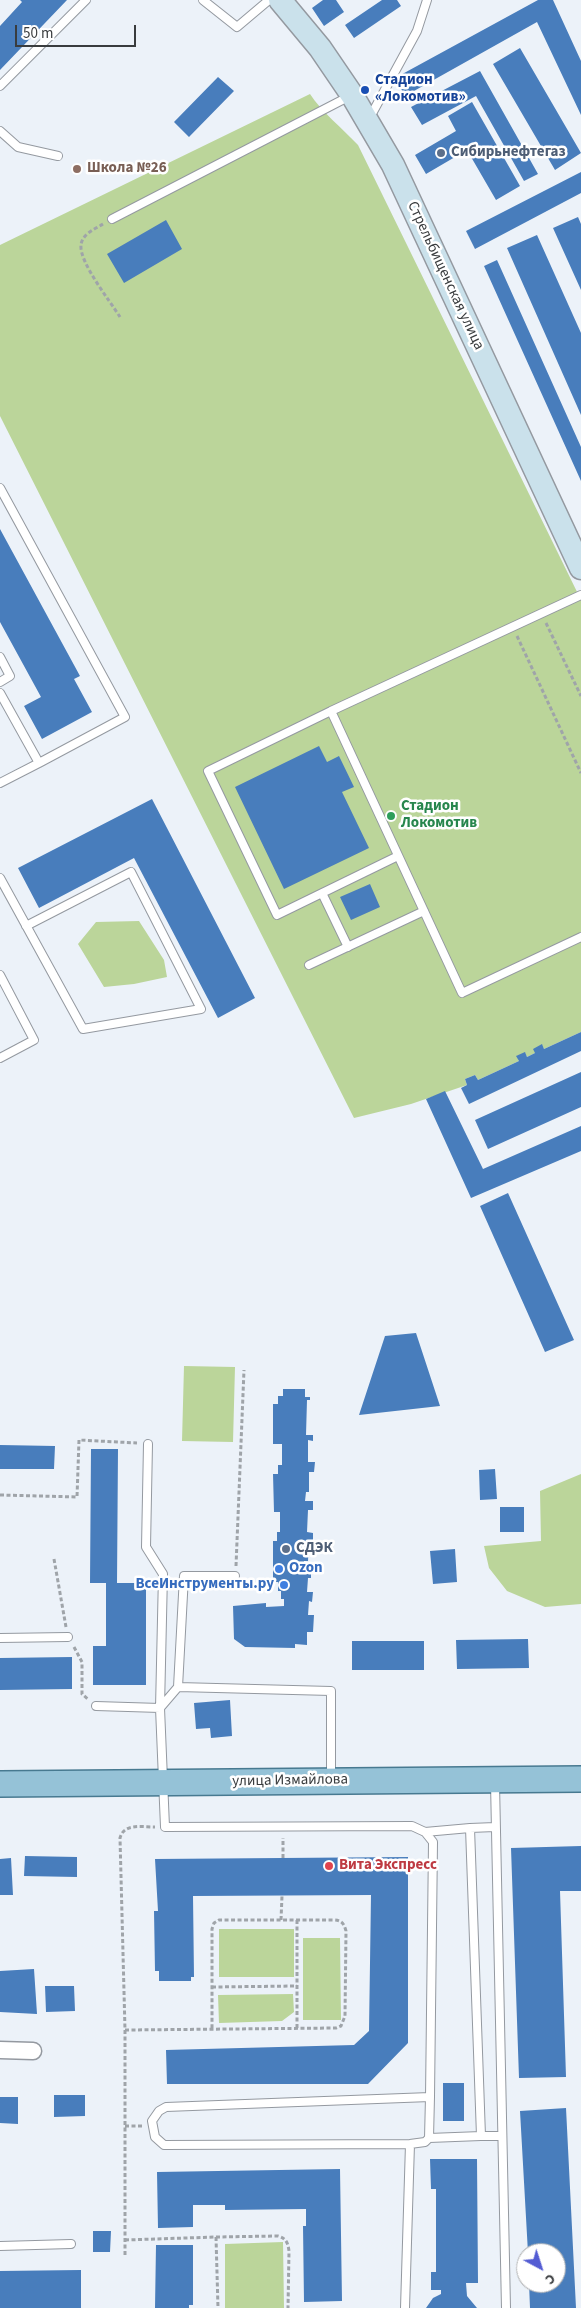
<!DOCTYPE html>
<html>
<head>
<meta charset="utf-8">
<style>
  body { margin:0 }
  #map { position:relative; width:581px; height:2308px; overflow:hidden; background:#ecf2f9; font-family:"Source Sans 3",sans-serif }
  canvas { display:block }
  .north { position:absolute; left:516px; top:2243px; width:50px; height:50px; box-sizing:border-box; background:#fff; border:1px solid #b0b1b2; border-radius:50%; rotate:140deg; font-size:14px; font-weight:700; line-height:20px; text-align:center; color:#393c3e }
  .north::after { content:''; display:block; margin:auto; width:18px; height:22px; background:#535cd3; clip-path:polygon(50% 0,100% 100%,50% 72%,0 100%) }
  .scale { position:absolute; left:15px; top:25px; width:121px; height:22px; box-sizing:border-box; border:2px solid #393c3e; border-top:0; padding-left:6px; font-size:15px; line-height:18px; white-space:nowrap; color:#393c3e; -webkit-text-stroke:4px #fff; paint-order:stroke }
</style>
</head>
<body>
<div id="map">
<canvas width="581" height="2308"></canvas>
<div class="north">С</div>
<div class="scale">50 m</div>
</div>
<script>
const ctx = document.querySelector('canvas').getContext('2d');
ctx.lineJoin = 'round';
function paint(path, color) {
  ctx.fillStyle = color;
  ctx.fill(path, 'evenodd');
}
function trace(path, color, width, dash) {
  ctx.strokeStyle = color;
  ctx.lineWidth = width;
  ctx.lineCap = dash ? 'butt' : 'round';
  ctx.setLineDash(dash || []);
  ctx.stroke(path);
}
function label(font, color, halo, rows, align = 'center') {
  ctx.font = font + ' "Source Sans 3",sans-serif';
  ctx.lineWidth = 5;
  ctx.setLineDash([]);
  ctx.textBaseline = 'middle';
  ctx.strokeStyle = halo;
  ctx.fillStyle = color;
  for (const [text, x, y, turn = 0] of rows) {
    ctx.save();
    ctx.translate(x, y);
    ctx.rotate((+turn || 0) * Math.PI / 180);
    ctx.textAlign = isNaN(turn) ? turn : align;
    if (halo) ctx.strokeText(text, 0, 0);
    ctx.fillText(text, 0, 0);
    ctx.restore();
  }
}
paint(new Path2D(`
  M310 94C321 111 343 129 358 145L581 600V1032L544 1049 542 1045 535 1053 527 1057 525 1053 517 1056 519 1061 478 1080 475 1075 465 1079 467 1085 411 1104 354 1118 0 416V245Z
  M139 921 164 960 167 977 134 984 104 987 78 944 96 922Z
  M184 1366 235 1367 233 1442 182 1441Z
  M581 1474V1604L545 1607 507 1591 489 1568 484 1546 541 1541 540 1491Z
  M219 1929H294V1977H219Z
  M303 1938H340L341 2020H303Z
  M293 1994 294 2012 282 2021 219 2023 218 1995Z
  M283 2242 284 2308H225V2244Z`), '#bbd59a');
paint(new Path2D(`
  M20 0H67L0 70V26L22 2Z
  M323 0H336L344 12 324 26 312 8Z
  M382 0H397L401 6 354 38 345 25Z
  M538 0H553L581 61V115L537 22 405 96 395 78Z
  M520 48 581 153 555 170 493 64Z
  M480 71 538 174 524 181 476 96 422 125 411 107Z
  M218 77 234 91 189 137 174 122Z
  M472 102 520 186 496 200 467 150 426 174 415 155 456 131 448 116Z
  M581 172V193L475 249 466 231Z
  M578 217 581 224V290L553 228Z
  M166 220 182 249 124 283 107 254Z
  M537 235 581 333V415L507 248Z
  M497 260 581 447V481L484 266Z
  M0 529 80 676 74 679 92 712 42 739 24 706 41 697 0 622Z
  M319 746 327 762 339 756 354 787 342 792 369 848 284 889 235 787Z
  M152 799 255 998 218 1018 134 858 39 908 18 868Z
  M370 884 380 907 351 920 340 897Z
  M581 1032V1051L469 1104 461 1088 467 1085 465 1079 475 1075 478 1080 519 1061 516 1056 525 1052 527 1057 535 1053 533 1049 542 1044 544 1049Z
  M581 1072V1107L488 1149 475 1120Z
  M445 1091 483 1169 581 1126V1151L471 1198 426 1099Z
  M508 1193 574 1340 545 1352 480 1206Z
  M416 1333 440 1406 359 1415 385 1336Z
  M283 1389H305V1397H310V1400H307L306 1435H313V1441L308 1440V1462H315L314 1472H309V1492H306L305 1501H313V1510H308L307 1532 313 1533V1540H309L308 1561H304V1572H311V1578H308L307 1592H313L312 1602 309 1601 308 1615H314L313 1632H307V1645L295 1644V1648L245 1647 234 1639 233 1606 266 1603V1607L284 1606V1599H281V1591H278V1582H273V1541H277V1532H280V1512H274L273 1474H278V1465H282V1444H273V1404H278V1396H283Z
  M0 1445 55 1446 54 1469H0Z
  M91 1449H118L117 1583H146V1685H93V1646H106V1583H90Z
  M495 1469 497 1499 480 1500 479 1470Z
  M500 1507H524V1532H500Z
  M455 1549 457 1582 433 1584 430 1551Z
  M528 1639 529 1668 457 1669 456 1640Z
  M352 1641H424V1670H352Z
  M72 1657V1689L0 1690V1658Z
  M230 1700 232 1736 211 1738 210 1728 196 1729 194 1703Z
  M581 1846V1891H560L566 2077 519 2078 511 1848Z
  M25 1856 77 1857V1877L24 1876Z
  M408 1857V2043L368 2084H167L166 2050 354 2045 369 2031 371 1895 193 1896 194 1977H191V1981H159V1971H155L154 1911H158L155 1859Z
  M11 1858 13 1895H0V1859Z
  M34 1969 37 2014 0 2012V1971Z
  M45 1986H74L75 2011 46 2012Z
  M443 2083H464V2121H443Z
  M54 2095H85V2116L54 2117Z
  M0 2097H18V2124L0 2123Z
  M566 2108 576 2308H530L529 2283H556V2253H528L520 2111Z
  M430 2159H477L478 2283H466L467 2296 477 2308H426L433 2298 441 2294V2290H431V2272H436V2189H431Z
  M340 2169 342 2301 304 2302 303 2226H306V2209L225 2210V2205H193V2227L158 2228 157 2172Z
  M93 2231H111L110 2252H93Z
  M156 2245H193V2305H189V2308H155Z
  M81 2270V2308H0V2271Z`), '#487dbc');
const lane = new Path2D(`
  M203 0 237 27 269 0
  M0 86 86 0
  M369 119 417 31 427 0
  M0 131 18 147 58 156
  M112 219 350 96
  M0 488 125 717 39 763
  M581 595 331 711 462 993 581 937
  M0 657 10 676 0 682
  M0 693 39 763 0 783
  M331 711 208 771 277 915 398 856
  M0 878 83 1029 201 1009 131 872 26 926
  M322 893 348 947
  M309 965 424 911
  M0 975 34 1040 0 1058
  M148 1444 146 1547 163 1574 160 1708 165 1827 412 1826 425 1832 433 1842 430 2097 429 2138 425 2142 410 2144 164 2145 155 2137 152 2121 159 2111 166 2107 430 2097
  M0 1638 68 1637
  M178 1687 331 1691V1778
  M96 1706 160 1708 178 1687 184 1576H235
  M495 1783 506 2308
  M425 1832 470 1828
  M481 2136H502
  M429 2138 481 2136 470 1828 495 1827
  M0 2246 71 2244
  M405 2308 410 2144`);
const street = new Path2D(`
  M0 2050 33 2051`);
const secondary = new Path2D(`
  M280 0 320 48 352 95 393 165 581 568`);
const primary = new Path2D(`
  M0 1784 581 1779`);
trace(lane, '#9499a0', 10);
trace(street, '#9499a0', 19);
trace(secondary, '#9499a0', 25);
trace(primary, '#477990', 28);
trace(new Path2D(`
  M103 224C95 229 82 234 81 245 79 262 110 301 120 317
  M546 623 581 696
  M517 636 581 773
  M0 1495 77 1497 79 1440 137 1443
  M54 1559 66 1627
  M236 1566 244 1370
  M74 1647 82 1662V1694L89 1700
  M283 1858V1838
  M281 1920 282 1896
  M297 1920V2028
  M212 1987 297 1986
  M125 2030 336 2028 341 2026 345 2016 346 1931C344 1923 341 1920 333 1920H219L214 1923 212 1929V2029
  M125 2126H142
  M216 2237 278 2236C286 2238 288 2243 289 2251L288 2308
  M125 2240 216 2237 218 2308
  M125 2255V2030L120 1838C124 1823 141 1827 155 1827`), '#9fa4a9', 3, [4, 2.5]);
trace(lane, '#fff', 8);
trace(street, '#fff', 16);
trace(secondary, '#cae1eb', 22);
trace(primary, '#95c2d7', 25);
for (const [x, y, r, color] of [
  [365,90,5,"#1a4fb4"],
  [441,153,5,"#5c6f8a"],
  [77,169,5,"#8d6e63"],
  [391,816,5,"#2e9e5b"],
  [286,1549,5,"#5c6f8a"],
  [279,1569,5,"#3f7fe0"],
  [284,1585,5,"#3f7fe0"],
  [329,1866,5,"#e0444e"]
]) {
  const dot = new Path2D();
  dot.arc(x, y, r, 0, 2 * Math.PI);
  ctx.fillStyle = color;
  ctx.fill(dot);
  trace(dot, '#fff', 2);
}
label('bold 15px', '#164399', '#fff', [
  ["Стадион",375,81],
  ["«Локомотив»",375,98]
], 'left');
label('bold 15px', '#4e5e75', '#fff', [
  ["Сибирьнефтегаз",451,153],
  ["СДЭК",296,1549]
], 'left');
label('bold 15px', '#785e54', '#fff', [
  ["Школа №26",87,169]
], 'left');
label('15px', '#393c3e', '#fff', [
  ["Стрельбищенская улица",445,276,65],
  ["улица Измайлова",290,1781,-1]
]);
label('bold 15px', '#27864d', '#fff', [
  ["Стадион",401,807],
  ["Локомотив",401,824]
], 'left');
label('bold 15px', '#366cbe', '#fff', [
  ["Ozon",289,1569],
  ["ВсеИнструменты.ру",274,1585,"right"]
], 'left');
label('bold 15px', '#be3a42', '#fff', [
  ["Вита Экспресс",339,1866]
], 'left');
</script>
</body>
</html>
